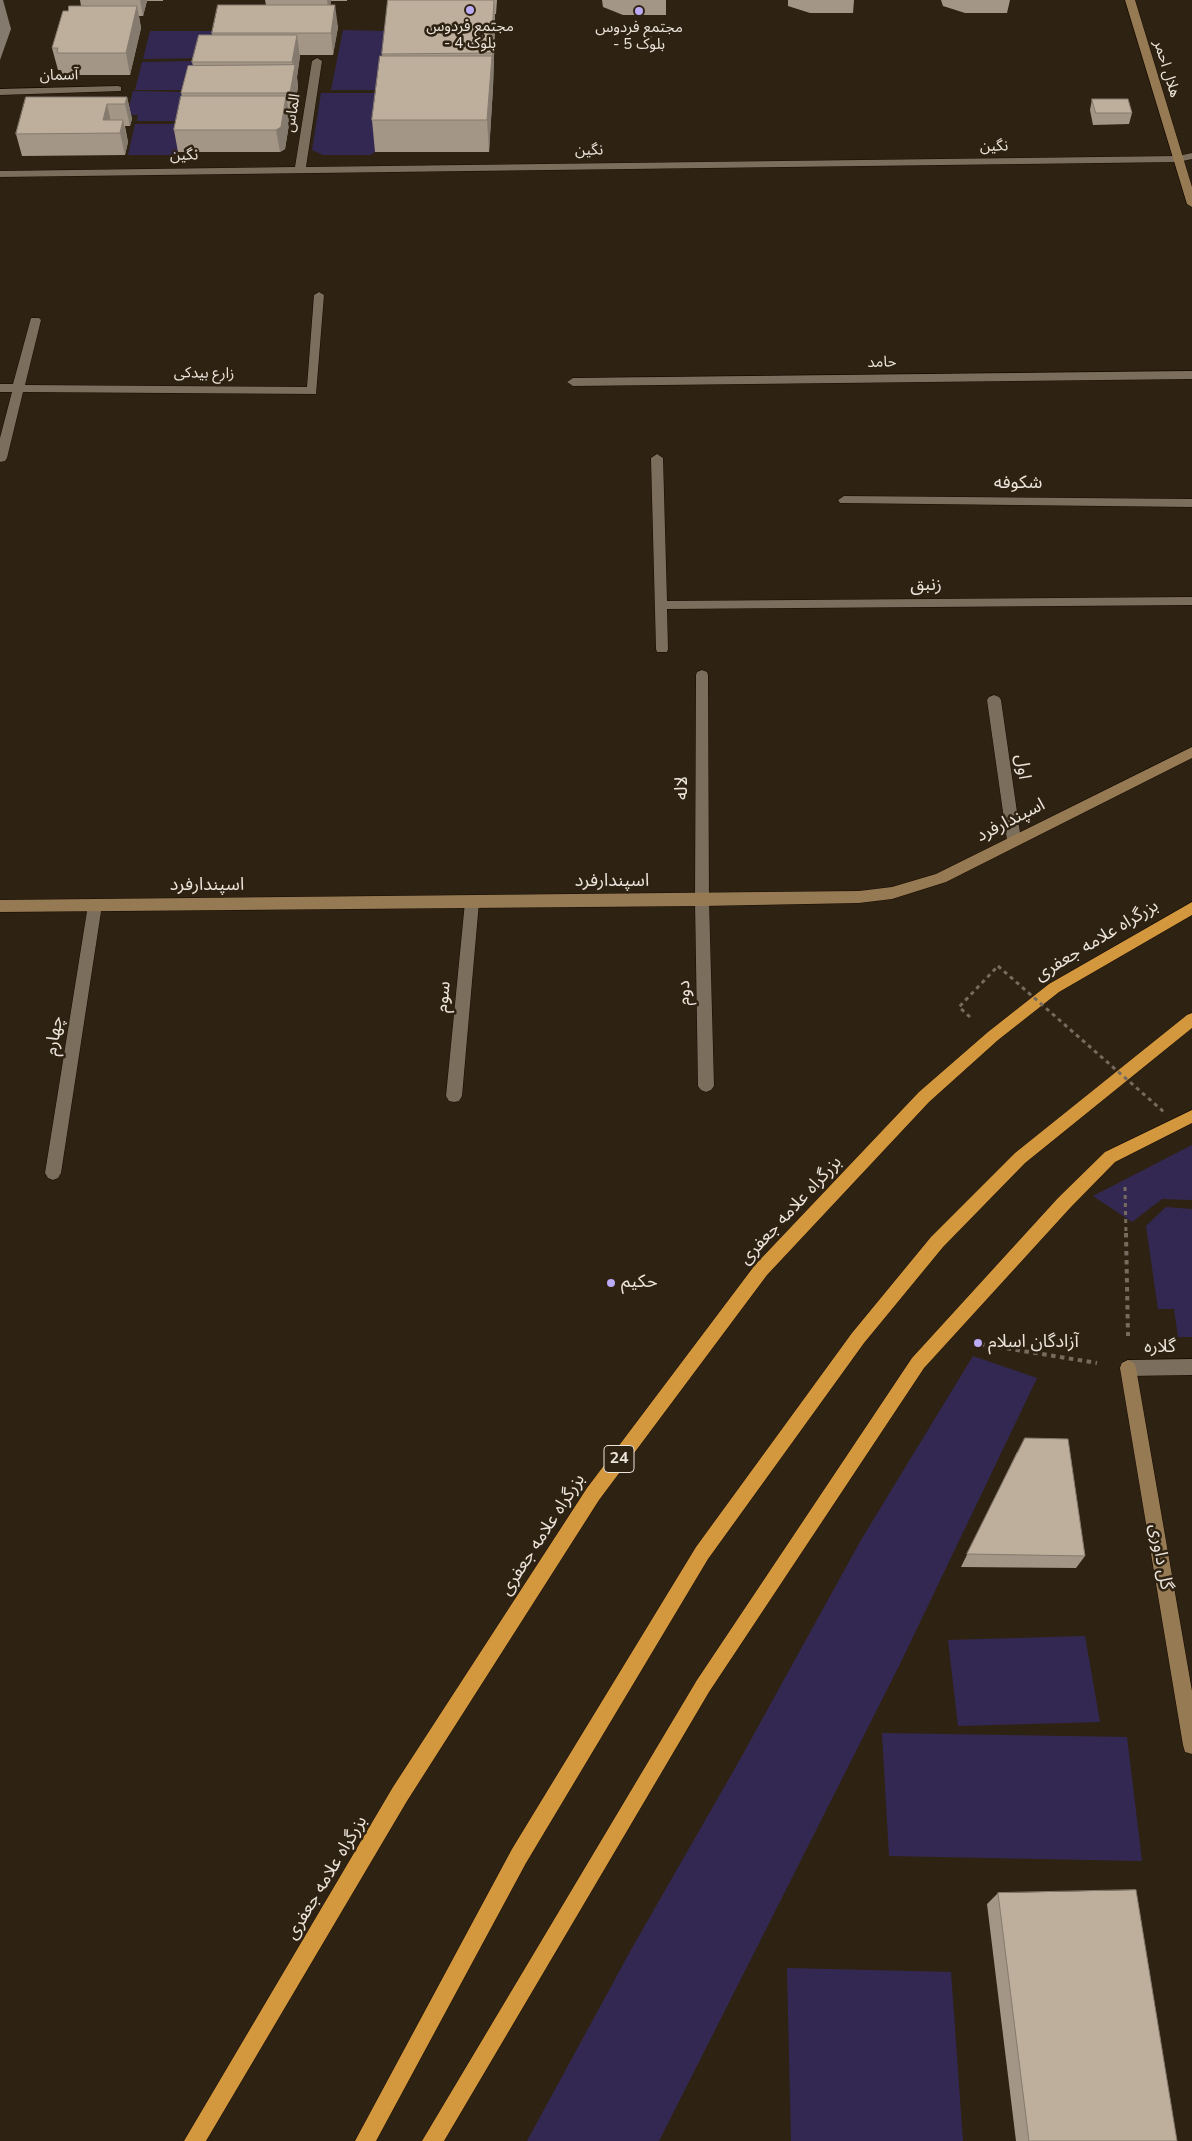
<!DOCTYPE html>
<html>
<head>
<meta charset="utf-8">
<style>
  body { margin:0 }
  canvas { display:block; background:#2e2213 }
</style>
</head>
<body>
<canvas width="1192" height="2141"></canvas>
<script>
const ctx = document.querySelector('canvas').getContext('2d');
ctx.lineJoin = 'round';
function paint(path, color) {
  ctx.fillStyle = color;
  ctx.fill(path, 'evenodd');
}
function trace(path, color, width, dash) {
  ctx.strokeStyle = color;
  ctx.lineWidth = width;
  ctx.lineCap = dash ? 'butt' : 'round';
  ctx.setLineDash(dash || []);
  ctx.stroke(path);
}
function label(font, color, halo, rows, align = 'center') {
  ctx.font = font + ' "Nunito Sans","Noto Sans Arabic",sans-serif';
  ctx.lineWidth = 5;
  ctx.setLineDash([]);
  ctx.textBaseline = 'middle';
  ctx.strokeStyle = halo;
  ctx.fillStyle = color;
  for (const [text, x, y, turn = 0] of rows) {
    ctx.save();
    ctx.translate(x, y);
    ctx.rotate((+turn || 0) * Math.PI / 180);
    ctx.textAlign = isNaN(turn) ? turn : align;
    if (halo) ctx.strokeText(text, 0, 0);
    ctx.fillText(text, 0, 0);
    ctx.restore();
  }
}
paint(new Path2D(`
  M222 27 196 58 143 59 150 31H213Z
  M391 27 385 85 375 152 370 155H323L312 150 321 93H374L382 88 375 90H331L343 30 384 31Z
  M193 61 196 84 182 90H135L142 62Z
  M192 87 186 115 174 121H137L138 115H127L133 91 184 92Z
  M186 118 178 152 171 155H128L135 124H176Z
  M1192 1145V1200L1162 1199 1132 1222 1093 1196Z
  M1166 1207 1192 1209V1337H1178L1174 1309H1158L1146 1226Z
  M973 1356 1037 1378 900 1664 659 2141H527L632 1948 738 1763 861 1540Z
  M1085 1636 1100 1722 958 1726 948 1640Z
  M882 1733 1127 1737 1142 1861 889 1856Z
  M787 1968 951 1972 963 2141H791Z`), '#332852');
const street = new Path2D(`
  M317 58 322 61 306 167 1178 156 1192 153V159L1178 162 0 177V171L295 167 312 61Z
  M118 86 121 87V91L0 95V89Z
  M319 292 324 295 316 394 23 392 7 458 5 461 0 462V438L12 392H0V384H13L31 318H39L41 320 25 385 307 387 314 295Z
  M1192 371V379L573 386 567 382 573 378Z
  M657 454 663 458 667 601 1192 597V605L667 609 668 649 667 652H657L656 649 651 458Z
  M844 496 1192 499V507L840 503 838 500Z
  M702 670 707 672 708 675 709 900 714 1086 711 1090 706 1092 701 1090 698 1086 695 900 696 675 697 672Z
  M994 695 999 697 1001 700 1021 840 1019 844 1014 845 1009 844 1007 840 987 700 989 697Z
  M472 896 477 898 479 902 462 1096 459 1101 454 1102 449 1101 446 1096 465 902 467 898Z
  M95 899 100 901 102 905 61 1173 58 1178 53 1180 48 1178 45 1173 88 905 90 901Z
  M1192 1359V1375L1128 1376 1122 1373 1120 1368 1122 1363 1128 1360Z`);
const secondary = new Path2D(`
  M1125 0H1135L1192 187V207L1187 204Z
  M1192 747V758L946 882 892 899 859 903 702 906 0 912V900L859 891 892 887 936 874Z
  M1128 1360 1134 1363 1136 1368 1192 1691V1754L1185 1752 1183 1745 1120 1368 1122 1363Z`);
const highway = new Path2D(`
  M1192 902V915L1059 992 998 1040 929 1102 767 1275 599 1500 407 1801 206 2141H184L393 1787 587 1488 755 1265 919 1092 988 1032 1049 984Z
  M1192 1013V1028L1025 1163 943 1247 864 1343 708 1559 526 1863 376 2141H355L512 1849 696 1547 852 1333 931 1237 1015 1153 1187 1015Z
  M1192 1110V1123L1115 1162 1070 1208 924 1368 709 1692 444 2141H422L697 1680 912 1358 1058 1198 1105 1152Z`);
trace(street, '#160b01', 1);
trace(secondary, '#160b01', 1);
trace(highway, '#160b01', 1);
trace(new Path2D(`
  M970 1017 959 1007 998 966
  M1125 1187 1126 1234`), '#766b5e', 3, [4, 4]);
trace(new Path2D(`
  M1126 1233 1128 1336
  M980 1344 1097 1363`), '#766b5e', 4, [4.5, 4.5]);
paint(street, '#7c6e5c');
paint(secondary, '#967a53');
paint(highway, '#d3973d');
trace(new Path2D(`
  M998 966 1164 1112`), '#766b5e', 3, [4, 4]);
paint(new Path2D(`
  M80 0H163V1H147L143 16H139L141 28 130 75H63L61 70H58L52 48 68 11 81 6Z
  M265 0H347V1H331L330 5 338 27 333 55H300L297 77 298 87 293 115H289L290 118 285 149 280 152H178L174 130 182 96 181 93 193 66 192 62 212 35V33L266 5Z
  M388 0H497L496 14H495V26L493 87 489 152H375L372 120 382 56Z
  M602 0H666V15H623L603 7Z
  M788 0H854L853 13H810L788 6Z
  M941 0H1010L1007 13H965L943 6Z
  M127 97 132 119 130 126H125L128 142 125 155 22 156 16 134Z
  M1092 99 1132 113 1129 124 1093 125 1090 110Z
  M1017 1452 1085 1556 1076 1568 961 1567Z
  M998 1893 1177 2141H1016L987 1904Z`), '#a39687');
paint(new Path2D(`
  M0 0H3L11 29 0 60Z
  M140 0H147L143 16Z
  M327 0H331V1L329 17Z
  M494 0 495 26 493 87 489 152 487 120 492 58Z
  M335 5 338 27 333 55 331 33Z
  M137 6 141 28 130 75 126 53Z
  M297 35 300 57 297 77 298 87 293 115 290 93 294 72 292 62Z
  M286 96 290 118 285 149 280 152 276 130Z
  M127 97 132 119 130 126 125 104Z
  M107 104 112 126 103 120Z
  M123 120 128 142 125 155 120 133Z`), '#857a6e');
const building = new Path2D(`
  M388 0H494L491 53 382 54Z
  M218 5H335L331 33H212Z
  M69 6H137L126 53H57L58 48H52L63 11H68Z
  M199 35H297L292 62H192Z
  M380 56H492L487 120H372Z
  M295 65 290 93H181L188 66Z
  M181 96H286L281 127 276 130H174Z
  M26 97H127L125 104H107L103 120H123L120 133 16 134Z
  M1092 99H1128L1132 113H1096Z
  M1025 1438 1068 1439 1085 1556 967 1554Z
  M1136 1890 1177 2141H1029L998 1893Z`);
paint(building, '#beaf9d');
trace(building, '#857a6e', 1);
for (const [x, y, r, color] of [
  [470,10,5,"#bbaaf6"],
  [639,11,5,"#bbaaf6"],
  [611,1283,5,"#bbaaf6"],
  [978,1343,5,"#bbaaf6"]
]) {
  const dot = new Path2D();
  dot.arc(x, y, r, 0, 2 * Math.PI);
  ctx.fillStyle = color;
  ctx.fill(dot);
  trace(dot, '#2e2213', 2);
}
label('15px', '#ece4da', '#2e2213', [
  ["مجتمع فردوس",470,27],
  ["- بلوک 4",470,44],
  ["مجتمع فردوس",639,28],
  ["- بلوک 5",639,45]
]);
label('15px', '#ece4da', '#2e2213', [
  ["هلال احمر",1166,69,73],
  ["آسمان",59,76,-1],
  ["الماس",293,113,-81],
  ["نگین",994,147,-1],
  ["نگین",589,151,-1],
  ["نگین",184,156,-1],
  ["حامد",882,363,-1],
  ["زارع بیدکی",204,374,1]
]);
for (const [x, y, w] of [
  [619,1459,30]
]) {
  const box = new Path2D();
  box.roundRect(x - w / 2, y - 13.5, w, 27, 4);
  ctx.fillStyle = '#2e2213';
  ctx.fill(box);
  trace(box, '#ece4da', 1);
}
label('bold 16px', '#ece4da', null, [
  ["24",619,1459]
]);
label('18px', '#ece4da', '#2e2213', [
  ["شکوفه",1018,484],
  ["زنبق",926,586],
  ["اول",1022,767,82],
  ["لاله",683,788,-90],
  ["اسپندارفرد",1011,821,-27],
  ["اسپندارفرد",612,882],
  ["اسپندارفرد",207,886],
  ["بزرگراه علامه جعفری",1097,941,-31],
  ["دوم",685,993,-91],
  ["سوم",444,997,-85],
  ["چهارم",55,1036,-81],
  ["بزرگراه علامه جعفری",791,1211,-47],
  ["گلاره",1160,1348],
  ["بزرگراه علامه جعفری",543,1535,-57],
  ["گل داوری",1160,1557,80],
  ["بزرگراه علامه جعفری",327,1878,-59]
]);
label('18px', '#ece4da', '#2e2213', [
  ["حکیم",621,1283],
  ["آزادگان اسلام",988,1343]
], 'left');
</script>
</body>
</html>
